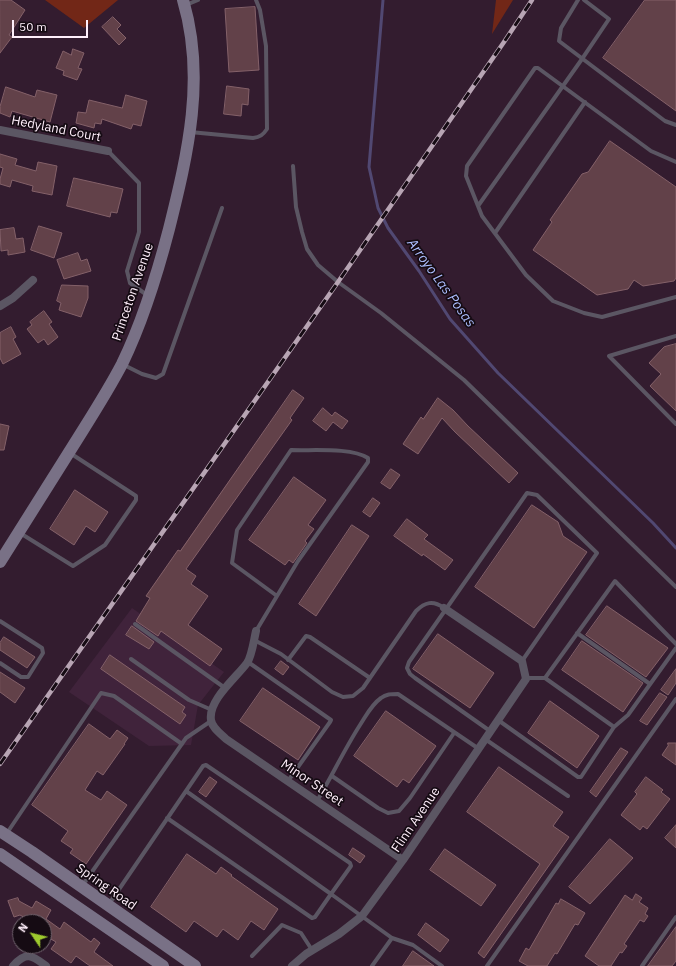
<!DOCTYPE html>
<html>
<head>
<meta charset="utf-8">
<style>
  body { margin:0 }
  #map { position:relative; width:676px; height:966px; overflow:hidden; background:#331c2f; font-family:"IBM Plex Sans",sans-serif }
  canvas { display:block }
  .north { position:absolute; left:12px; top:914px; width:40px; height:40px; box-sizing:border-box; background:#150b13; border:1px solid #736670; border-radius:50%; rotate:305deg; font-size:11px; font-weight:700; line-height:16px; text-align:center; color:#ffeffb }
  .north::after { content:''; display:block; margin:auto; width:14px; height:18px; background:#9eca2e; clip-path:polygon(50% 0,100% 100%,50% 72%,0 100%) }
  .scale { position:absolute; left:12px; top:20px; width:76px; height:18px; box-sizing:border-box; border:2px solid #ffeffb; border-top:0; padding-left:5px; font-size:12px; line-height:14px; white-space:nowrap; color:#ffeffb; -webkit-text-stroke:3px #150b13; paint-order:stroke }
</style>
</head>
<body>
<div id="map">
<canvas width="676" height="966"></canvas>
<div class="north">N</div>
<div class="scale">50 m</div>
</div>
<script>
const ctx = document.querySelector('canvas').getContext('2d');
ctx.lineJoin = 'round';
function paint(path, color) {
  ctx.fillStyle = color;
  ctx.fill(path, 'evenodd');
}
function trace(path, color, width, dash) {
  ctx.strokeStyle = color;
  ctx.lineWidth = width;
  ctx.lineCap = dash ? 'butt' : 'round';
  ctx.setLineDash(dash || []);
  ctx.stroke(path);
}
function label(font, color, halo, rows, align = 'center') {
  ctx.font = font + ' "IBM Plex Sans",sans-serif';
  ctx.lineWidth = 3.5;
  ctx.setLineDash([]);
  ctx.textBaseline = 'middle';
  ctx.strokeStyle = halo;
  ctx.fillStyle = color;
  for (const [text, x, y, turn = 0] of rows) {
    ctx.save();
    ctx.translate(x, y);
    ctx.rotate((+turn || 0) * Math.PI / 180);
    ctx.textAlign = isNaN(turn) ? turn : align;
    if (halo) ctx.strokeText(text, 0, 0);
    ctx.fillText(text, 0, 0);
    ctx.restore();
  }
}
paint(new Path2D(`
  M132 608 224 672 198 705 191 745 149 746 69 692Z`), '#40233b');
paint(new Path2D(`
  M45 0H118L84 28Z
  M496 0H513L492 34Z`), '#722717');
trace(new Path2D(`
  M383 0 369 167 378 208 388 228 419 271 450 319 498 373 653 523 676 548`), '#514872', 3);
const building = new Path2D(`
  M0 0H11L25 10 9 35 12 37 0 53Z
  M645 0H676V111L603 58Z
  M255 7 259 70 229 72 225 9Z
  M113 17 121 25 117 29 126 38 119 45 102 27Z
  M73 49 84 53 78 68 82 69 77 80 63 75 64 71 56 68 63 51 71 55Z
  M227 86 249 89 248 105 242 104 241 116 224 114Z
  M6 87 35 97 37 90 57 95 50 122 12 111 10 117 0 113V107Z
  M126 95 147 101 141 126 133 124 131 129 102 119 101 124 95 123 94 128 76 123 78 112 86 113 89 100 122 108Z
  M610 141 676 187V278L674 281 643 286 634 280 628 289 597 295 533 250 552 222 550 220 582 174 588 172Z
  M0 154 17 159 15 165 36 171 38 162 57 166 52 195 32 191 33 186 12 180 10 187 0 184V179L3 168 0 167Z
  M74 178 123 189 117 213 111 212 110 217 67 206Z
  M39 226 62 233 54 258 31 250Z
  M14 228 16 239 23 238 25 252 8 255V250L1 251 0 230Z
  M78 253 81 261 87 259 91 271 64 279 57 260Z
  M62 285 88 286V298L81 317 59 310 61 303 57 301Z
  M44 311 52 322 49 324 58 337 48 345 44 339 38 343 27 329 32 325 30 322Z
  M11 327 16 337 13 339 21 354 3 364 0 358V333Z
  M676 344V411L650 386 661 374 649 363 664 347Z
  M293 390 304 398 290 418 292 420 186 569 196 576 191 584 208 596 188 625 222 649 210 666 161 631 158 636 136 621 150 598 146 596 178 550 180 551Z
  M438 398 453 410 468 426 518 473 509 483 455 432 442 418 418 454 403 444 421 417 423 419Z
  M323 408 332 416 335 412 348 421 342 429 333 422 326 431 313 421Z
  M0 424 9 426 4 450H0Z
  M391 469 400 475 390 489 381 483Z
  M294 477 326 500 308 525 314 529 305 541 307 543 293 563 289 560 285 565 249 540Z
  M75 490 108 512 95 532 86 526 74 545 50 529Z
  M373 498 380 503 370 517 363 512Z
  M532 505 558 522 563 536 587 552 534 628 475 587Z
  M407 519 428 535 424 539 453 560 445 570 423 554 422 556 394 536Z
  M352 525 369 536 316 616 299 604Z
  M607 606 668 648 646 677 586 635Z
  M132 626 154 642 149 649 126 635Z
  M438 634 494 673 470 708 413 669Z
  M4 637 35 657 27 668 0 650V643Z
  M582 641 643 683 623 712 562 670Z
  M110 655 185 707 182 712 186 715 180 724 101 669Z
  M281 661 289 667 283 675 275 669Z
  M676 669V683L668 695 661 690Z
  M0 672 25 688 15 703 0 692Z
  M263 688 320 727 298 760 240 721Z
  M660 693 667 697 647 725 640 721Z
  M550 701 599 736 577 768 528 733Z
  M386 711 436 746 409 783 403 779 397 787 354 756Z
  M89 724 110 739 117 730 128 738 124 744H125L103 775 97 771 85 790 101 800 107 791 127 805 86 864 70 853 73 849 61 841 68 831 32 805Z
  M668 743H676V765L662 755 668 746Z
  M621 748 628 752 596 797 590 792Z
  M499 767 563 812 553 826 569 837 484 958 478 953 540 864 467 812Z
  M210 777 217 782 206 797 199 792Z
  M646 777 663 790 661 792 670 799 647 829 643 826 640 830 621 815 637 794 635 792Z
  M676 825V848L665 838Z
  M610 839 633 858 590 904 569 887Z
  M353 848 365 856 360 863 349 855Z
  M445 849 496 885 481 906 430 870Z
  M187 854 216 874 221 867 232 875 231 876 278 909 264 930 251 921 238 940 223 929 217 937 194 921 186 932 151 907Z
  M636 894 642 898 639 902 648 908 645 914 648 916 644 922 640 920 624 944 627 946 622 953 620 952 611 966H599L585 956 625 895 632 900Z
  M18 898 19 901 32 908 36 901 51 910 46 919 60 929 64 922 91 942 94 938 100 943 94 952 113 966H90L76 956 71 963 51 949 56 942 44 935V922H32L20 915 14 917 8 901Z
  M561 899 585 913 578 925 575 924 557 954 555 953 547 966H528L519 961 526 948 529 950 556 903 558 904Z
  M426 923 449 940 440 952 418 935Z
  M676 927V961L672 966H648Z
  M413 951 434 966H403Z`);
paint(building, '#624149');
trace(building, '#846169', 1);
trace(new Path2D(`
  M578 0 561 28 559 41 665 121 676 125
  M186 5 198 0
  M190 132 253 138C260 137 263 135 267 129L266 46 260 10 256 0
  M108 151 139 183V232L127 271 130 283 147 295
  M676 162 651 151 538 68H535L467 166 466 176 482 216 526 275 553 301 584 313 602 317 676 297
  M293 166 296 207 302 232 307 249 318 265 338 282 381 313 464 380 676 587
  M478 206 582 59 609 19 584 0
  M495 233 585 102
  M676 336 609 356 676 424
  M124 365 142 374 156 378 163 374 222 208
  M20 533 73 566 105 545 136 500V496L133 494 70 453
  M0 621 42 648 43 653 28 677H21L0 663
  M135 624 225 688
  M256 631 298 561 368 462V458C351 447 311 451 291 450L237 530 232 563 277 596
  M577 633 650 684
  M254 640 281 654 332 692 343 697 353 696 363 688 416 611C425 602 433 600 444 608
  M131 659 189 700 212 710
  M288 660 306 636 310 637 370 678
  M248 662 331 720 330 722 288 781
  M526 678H545L614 727
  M545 678 615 581 676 644
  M498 720 578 777H581L614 727 628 715 676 648
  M490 731 415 678 410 674 407 668 409 662 527 493 537 495 597 553 522 661
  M485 739 568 796
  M332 776 378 808 388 813 399 811 410 798 454 733
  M317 801C332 776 344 750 360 725 366 716 371 705 381 698 386 694 391 694 398 694L479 749
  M167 818 312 918 315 917 331 894 186 791
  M7 833 101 693 114 696 182 744
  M82 886 186 738 211 721
  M109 904 203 766 206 765 350 863 351 866 331 894 392 938 413 945 442 966
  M252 956 282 925 301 933 312 950
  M372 966 392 938
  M487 966 676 699
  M642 966 676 917`), '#5b5663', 4);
trace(new Path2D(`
  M0 130 108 151
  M0 306 13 298 33 280
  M256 631C254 639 252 656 247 663 236 678 208 700 211 720 212 728 221 734 226 739L403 860
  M13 966C26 951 32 955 46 966
  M292 966 306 954 339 934 362 916 403 860 526 679 522 661 444 608`), '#5b5663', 8);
trace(new Path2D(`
  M0 562C26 520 52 479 78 438 93 414 109 389 122 364 143 321 157 275 169 229 188 153 206 77 183 0
  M0 831 32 852 195 966
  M0 854 163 966`), '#797186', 12);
const rail = new Path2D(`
  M0 764 338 282 504 42 532 0`);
trace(rail, '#b8a5b4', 4.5);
trace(rail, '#150b13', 3, [9]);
label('13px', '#ffeffb', '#150b13', [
  ["Hedyland Court",56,129,11],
  ["Princeton Avenue",133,292,-71],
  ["Minor Street",312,783,34],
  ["Flinn Avenue",416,820,-56],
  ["Spring Road",106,887,35]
]);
label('italic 14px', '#acbeff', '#150b13', [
  ["Arroyo Las Posas",441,283,54]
]);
</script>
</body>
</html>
